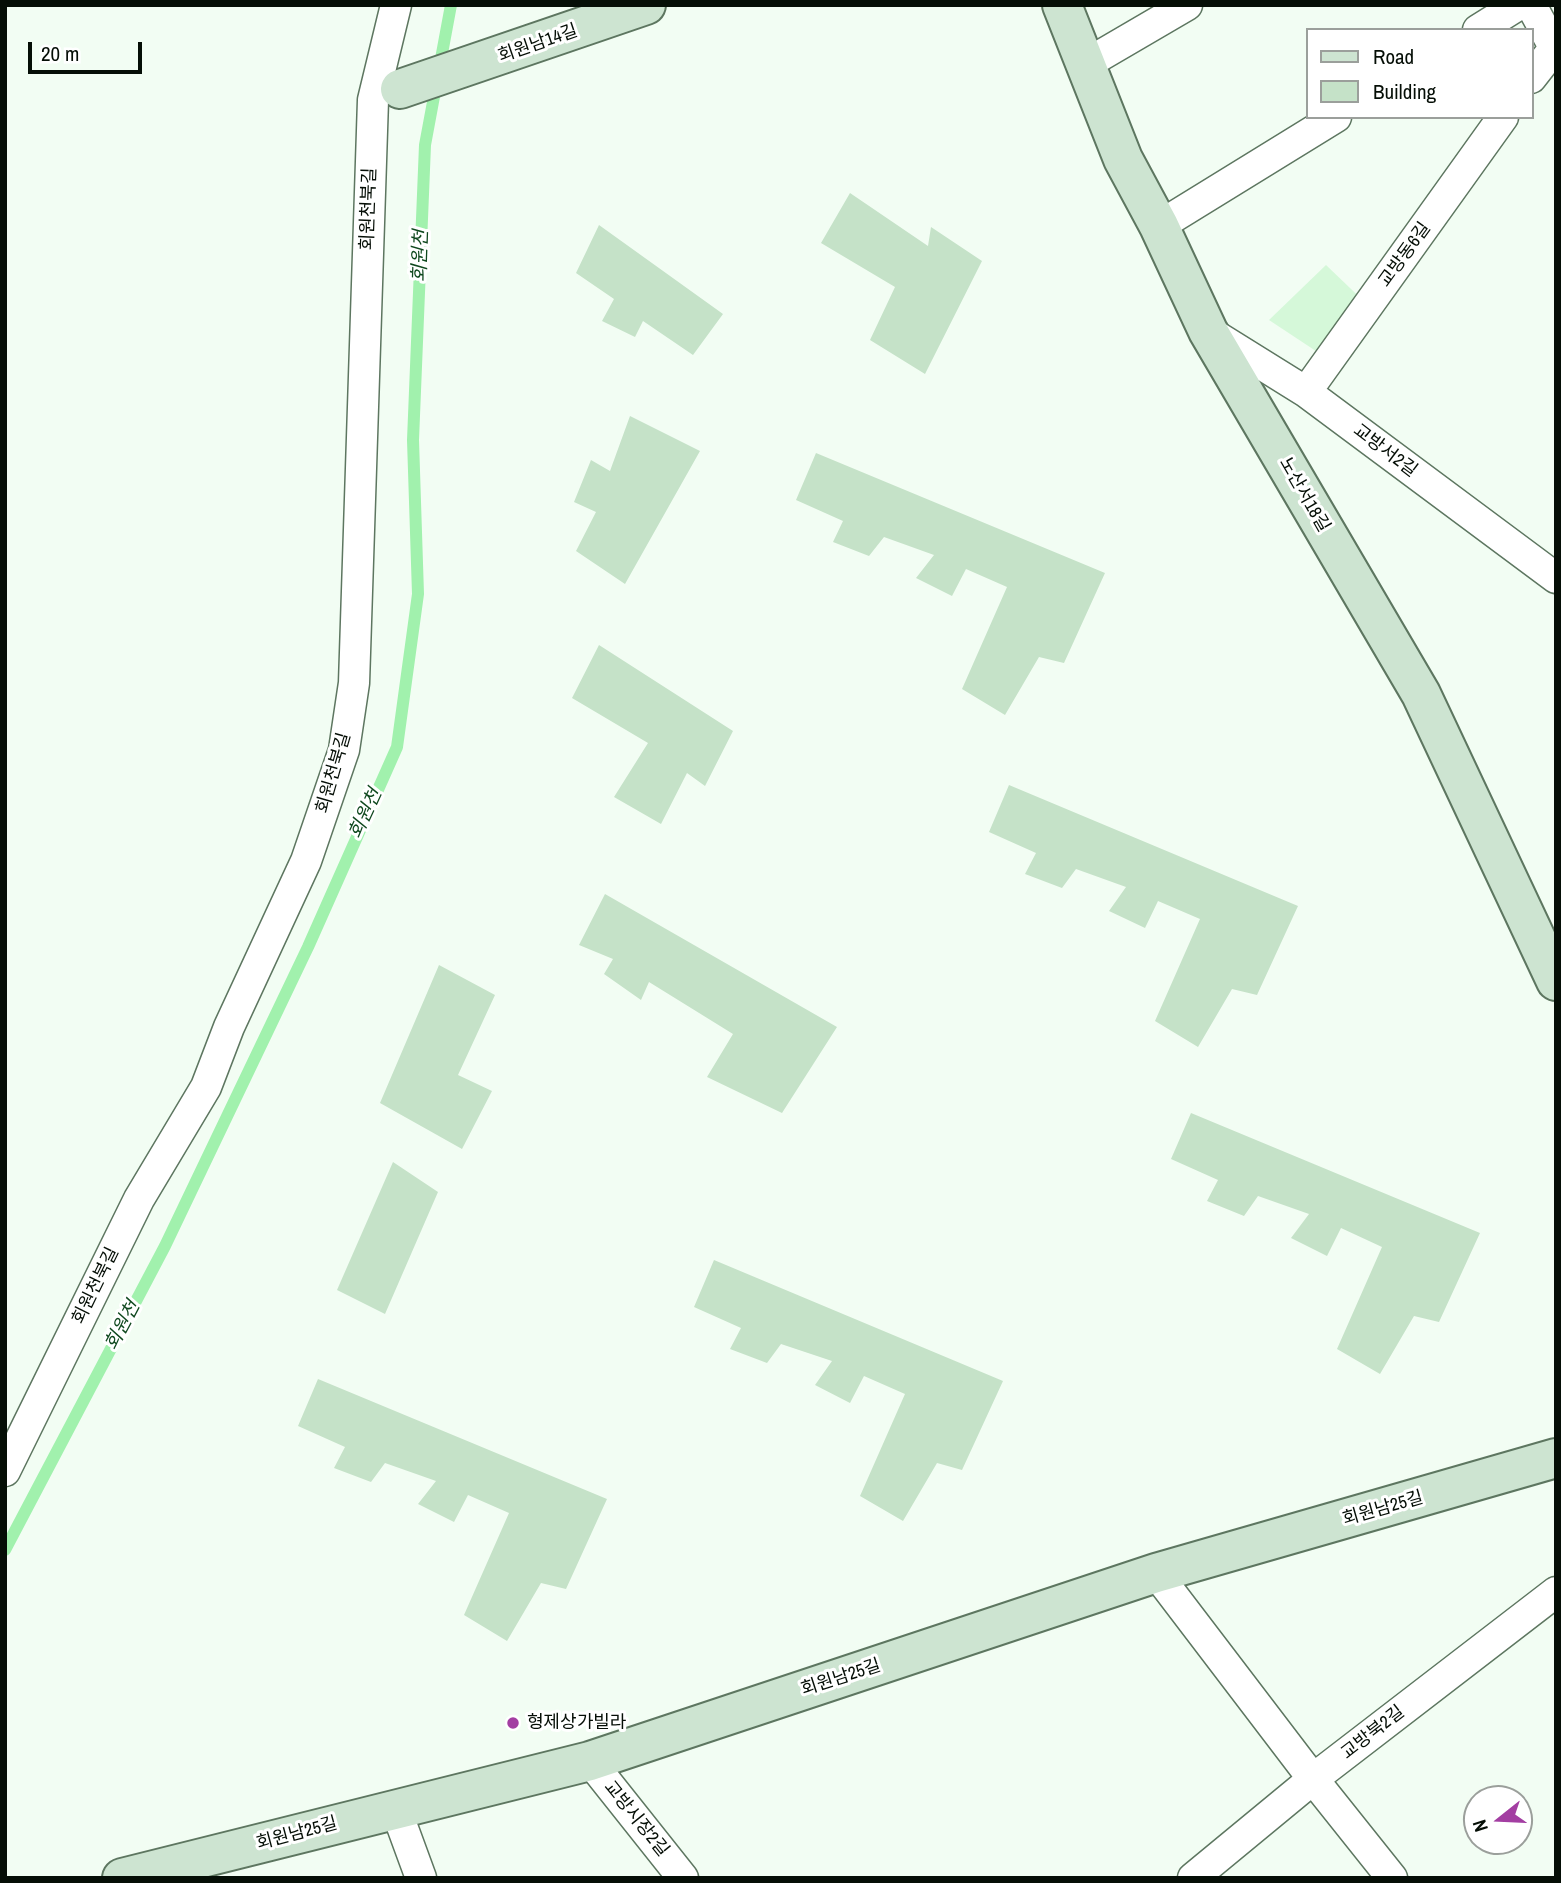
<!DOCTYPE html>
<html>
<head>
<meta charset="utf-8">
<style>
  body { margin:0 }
  #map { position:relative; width:1561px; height:1883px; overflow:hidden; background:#f2fdf3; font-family:"Archivo Narrow",sans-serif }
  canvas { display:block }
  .frame { position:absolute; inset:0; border:7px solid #050e06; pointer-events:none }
  .legend { position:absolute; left:1306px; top:28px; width:228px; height:91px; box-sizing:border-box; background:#fff; border:2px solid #9b9f9b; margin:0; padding:9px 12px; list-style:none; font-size:21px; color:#050e06 }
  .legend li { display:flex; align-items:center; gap:14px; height:35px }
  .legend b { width:35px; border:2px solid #9b9f9b }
  .north { position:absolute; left:1463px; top:1785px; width:70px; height:70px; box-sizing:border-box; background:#fff; border:2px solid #9b9f9b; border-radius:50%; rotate:252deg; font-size:19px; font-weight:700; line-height:28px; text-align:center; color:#050e06 }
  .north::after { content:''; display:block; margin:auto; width:24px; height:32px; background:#a33ea2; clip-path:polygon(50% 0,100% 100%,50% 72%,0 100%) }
  .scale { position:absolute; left:28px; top:42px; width:114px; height:32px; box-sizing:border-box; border:4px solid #050e06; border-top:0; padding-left:9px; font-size:21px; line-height:24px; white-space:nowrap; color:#050e06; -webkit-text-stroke:5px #fff; paint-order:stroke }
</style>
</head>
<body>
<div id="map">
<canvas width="1561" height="1883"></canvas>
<div class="frame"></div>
<ul class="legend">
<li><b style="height:9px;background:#cde4d1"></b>Road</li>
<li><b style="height:19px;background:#c5e2c8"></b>Building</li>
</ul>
<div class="north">N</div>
<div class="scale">20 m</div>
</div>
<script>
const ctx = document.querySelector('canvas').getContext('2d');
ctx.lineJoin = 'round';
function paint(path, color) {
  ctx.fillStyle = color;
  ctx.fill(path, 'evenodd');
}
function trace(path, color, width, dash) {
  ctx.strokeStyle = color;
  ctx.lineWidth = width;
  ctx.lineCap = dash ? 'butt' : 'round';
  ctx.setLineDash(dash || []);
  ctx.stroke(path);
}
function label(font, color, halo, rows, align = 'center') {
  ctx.font = font + ' "Archivo Narrow","Noto Sans KR",sans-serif';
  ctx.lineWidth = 6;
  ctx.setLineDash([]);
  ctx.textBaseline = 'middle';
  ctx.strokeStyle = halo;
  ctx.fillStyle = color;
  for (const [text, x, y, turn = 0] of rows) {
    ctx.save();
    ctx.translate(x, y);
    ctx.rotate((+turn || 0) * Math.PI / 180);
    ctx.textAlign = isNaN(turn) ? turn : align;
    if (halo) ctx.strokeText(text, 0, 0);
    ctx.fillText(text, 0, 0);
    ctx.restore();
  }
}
paint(new Path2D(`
  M1326 265 1374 311 1337 365 1269 320Z`), '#d5f8d9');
trace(new Path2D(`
  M5 1550 165 1246 308 947 397 747 418 594 413 440 425 145 451 5`), '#a1f1ad', 12);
paint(new Path2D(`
  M850 193 928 246 931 227 982 261 925 374 870 340 895 287 821 243Z
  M599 225 723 314 693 355 643 321 635 337 602 321 614 299 576 273Z
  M630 416 700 451 625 584 576 551 596 512 574 502 591 460 610 471Z
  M816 453 1105 573 1064 663 1039 657 1005 715 962 689 1007 587 966 569 952 596 916 578 934 555 884 537 869 556 833 542 843 521 796 500Z
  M599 645 733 731 705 786 687 773 661 824 614 797 648 743 572 698Z
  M1009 785 1298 906 1257 995 1232 989 1198 1047 1155 1021 1200 919 1158 901 1145 928 1109 911 1126 887 1076 869 1062 888 1025 874 1036 853 989 832Z
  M605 894 837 1027 782 1113 707 1077 733 1034 649 982 641 1000 604 974 613 959 579 945Z
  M439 965 495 995 458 1075 492 1091 462 1149 380 1103Z
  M1191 1113 1480 1233 1439 1322 1414 1316 1380 1374 1337 1349 1382 1247 1341 1228 1327 1256 1291 1238 1309 1214 1258 1196 1244 1216 1207 1201 1218 1180 1171 1159Z
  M393 1162 438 1192 385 1314 337 1290Z
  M714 1260 1003 1381 962 1470 937 1463 903 1521 860 1496 905 1394 864 1376 850 1403 815 1385 832 1361 781 1344 767 1363 730 1349 741 1328 694 1307Z
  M318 1379 607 1499 566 1589 541 1583 507 1641 464 1615 509 1513 468 1495 454 1522 418 1504 436 1481 385 1463 371 1482 334 1468 345 1447 298 1426Z`), '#c5e2c8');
const minor = new Path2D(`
  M1531 5 1554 47
  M1478 30 1518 5
  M1086 64 1187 5
  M1531 78 1556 46
  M1159 226 1336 117
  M1208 331 1306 392 1556 578
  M1306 392 1503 117
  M5 1471 139 1199 206 1087 229 1027 306 861 344 750 354 683 373 100 396 5
  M1156 1573 1313 1779 1392 1878
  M590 1761 683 1878
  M395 1807 421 1878
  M1193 1878 1313 1779 1556 1592`);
const secondary = new Path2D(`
  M1062 5 1123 159 1159 226 1208 331 1421 694 1556 981
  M400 89 646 5
  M122 1878 590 1761 1156 1573 1556 1458`);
trace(minor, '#5d7660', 33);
trace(secondary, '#5d7660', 42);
trace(minor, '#fff', 30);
trace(secondary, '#cde4d1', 38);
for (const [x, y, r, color] of [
  [513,1723,7,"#a33ea2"]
]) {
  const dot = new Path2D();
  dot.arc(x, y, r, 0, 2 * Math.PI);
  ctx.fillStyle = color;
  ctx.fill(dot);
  trace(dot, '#fff', 2.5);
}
label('18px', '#050e06', '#fff', [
  ["회원남14길",538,44,-19],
  ["회원천북길",369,209,-88],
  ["교방동6길",1405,255,-54],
  ["교방서2길",1385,451,37],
  ["노산서18길",1304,495,60],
  ["회원천북길",334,773,-74],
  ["회원천북길",96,1286,-64],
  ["회원남25길",1383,1509,-16],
  ["회원남25길",841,1678,-18],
  ["교방북2길",1373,1733,-38],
  ["교방시장2길",636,1819,51],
  ["회원남25길",297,1834,-15]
]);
label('18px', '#050e06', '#fff', [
  ["형제상가빌라",527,1723]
], 'left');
label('italic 19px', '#0f481e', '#fff', [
  ["회원천",421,256,-88],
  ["회원천",366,814,-65],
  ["회원천",123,1326,-62]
]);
</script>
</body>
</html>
